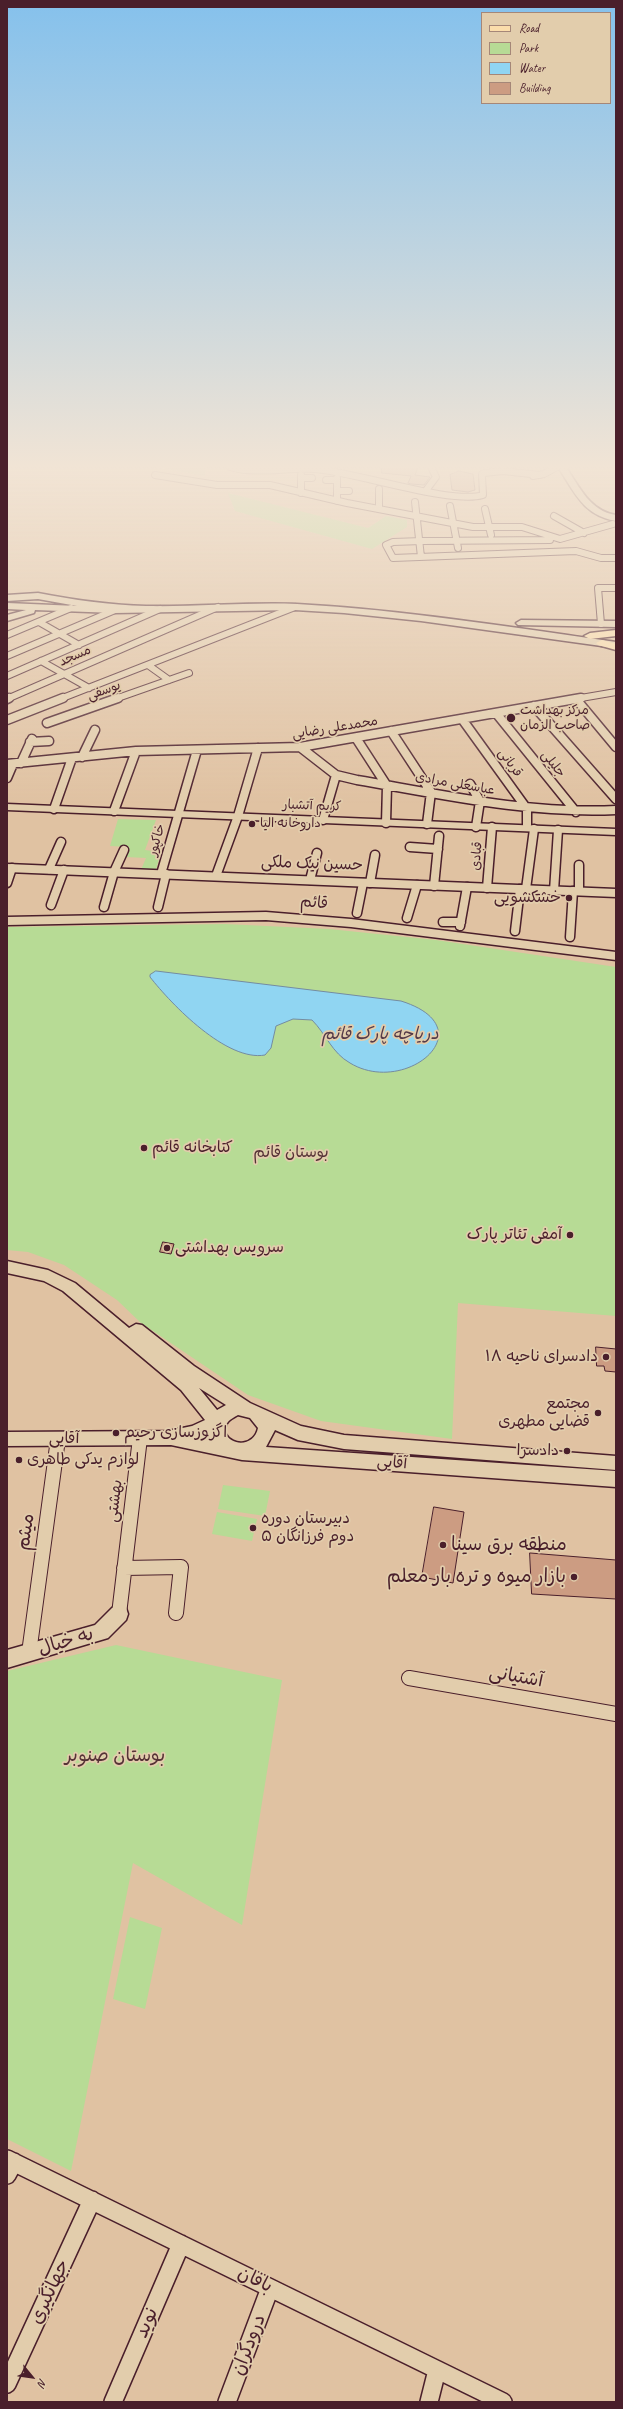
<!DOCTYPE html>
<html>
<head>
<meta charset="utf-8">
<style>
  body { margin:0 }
  #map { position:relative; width:623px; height:2409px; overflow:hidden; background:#e0c2a2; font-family:Caveat,sans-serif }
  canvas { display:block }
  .frame { position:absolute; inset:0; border:8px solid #4a1f2b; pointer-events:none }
  .legend { position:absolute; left:481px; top:12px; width:130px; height:92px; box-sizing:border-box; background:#e2cdac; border:1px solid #a58778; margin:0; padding:5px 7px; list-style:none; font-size:12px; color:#4a1f2b }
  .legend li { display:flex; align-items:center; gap:8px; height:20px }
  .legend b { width:20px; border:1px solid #a58778 }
  .north { position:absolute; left:12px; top:2357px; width:40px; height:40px; -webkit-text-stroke:3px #e2cdac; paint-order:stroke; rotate:119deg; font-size:11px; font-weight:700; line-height:16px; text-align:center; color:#4a1f2b }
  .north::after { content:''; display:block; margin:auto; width:14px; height:18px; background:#4a1f2b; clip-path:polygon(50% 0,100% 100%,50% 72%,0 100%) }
</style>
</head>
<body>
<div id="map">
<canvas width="623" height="2409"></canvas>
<div class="frame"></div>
<ul class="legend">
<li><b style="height:5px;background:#fbddab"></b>Road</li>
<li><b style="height:11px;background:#b7db95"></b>Park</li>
<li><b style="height:11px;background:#90d5f2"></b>Water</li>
<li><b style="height:11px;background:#cc9c82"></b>Building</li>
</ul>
<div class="north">N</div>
</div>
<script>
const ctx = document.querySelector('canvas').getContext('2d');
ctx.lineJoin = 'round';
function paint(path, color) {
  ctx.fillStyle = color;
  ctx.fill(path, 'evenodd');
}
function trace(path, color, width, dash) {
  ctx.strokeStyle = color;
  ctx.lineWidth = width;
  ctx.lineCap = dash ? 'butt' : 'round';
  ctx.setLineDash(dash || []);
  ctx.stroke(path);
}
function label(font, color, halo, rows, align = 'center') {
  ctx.font = font + ' Caveat,"Playpen Sans Arabic",sans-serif';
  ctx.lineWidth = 3.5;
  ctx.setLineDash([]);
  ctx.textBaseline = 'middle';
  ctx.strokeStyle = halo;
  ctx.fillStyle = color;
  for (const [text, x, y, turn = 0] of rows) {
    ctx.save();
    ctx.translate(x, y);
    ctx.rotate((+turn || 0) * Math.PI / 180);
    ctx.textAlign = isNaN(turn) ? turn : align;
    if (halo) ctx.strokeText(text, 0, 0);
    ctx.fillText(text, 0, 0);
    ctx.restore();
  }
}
paint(new Path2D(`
  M156 467H206L205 476Z
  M228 493 368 528 386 516 407 520V527L372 549 235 511Z
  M118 819 156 820 145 850 161 852 155 873 140 872 146 858 126 857 129 847 110 846Z
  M225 924 329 929 436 940 616 967V1316L458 1303 452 1439 321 1421 248 1395 141 1323 117 1300 64 1265 28 1252 7 1250V927Z
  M223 1485 270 1491 265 1516 218 1509Z
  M217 1512 257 1519 252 1541 212 1534Z
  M116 1645 282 1680 242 1925 133 1863 71 2171 7 2139V1671Z
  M130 1917 162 1928 145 2009 113 1999Z`), '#b7db95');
const water = new Path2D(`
  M156 971 401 1001C487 1028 406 1097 350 1063 332 1053 326 1034 312 1020L293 1019 276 1026 271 1048 265 1055C227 1062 172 1005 150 977V975Z`);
paint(water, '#90d5f2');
trace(water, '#748ca2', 1);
const building = new Path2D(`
  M382 467H418L415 475 430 477 424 485 411 484 408 483 411 476 382 473Z
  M459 471 473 474 475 490 468 492 452 490 450 475Z
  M163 1242 174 1244 171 1254 160 1252Z
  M596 1347 616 1349V1372L605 1371 604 1366H597Z
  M434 1507 464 1512 453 1583 422 1577Z
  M530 1553 616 1560V1599L532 1594Z`);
paint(building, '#cc9c82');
trace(building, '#4a1f2b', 1);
const streetFar3 = new Path2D(`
  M230 467C257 475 287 467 315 469 356 472 452 505 483 495L482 474 484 473 503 471 540 475
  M155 475 217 485H270L347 503 473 527H522L560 539 613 524
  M301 475V493
  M533 476 544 474 557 467
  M301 478H312
  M337 478V501
  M326 480H337
  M379 489V509
  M427 489 436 477 431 467
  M337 491H349
  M415 502 421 557
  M450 506 458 548
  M485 509 491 535
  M554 516 584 533
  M550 540 422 541 393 542 386 545 393 558 576 551 601 558H616
  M39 622 79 645
  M601 624 598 588H616
  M7 635 71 608
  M7 656 115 610
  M41 661 89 688
  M148 665 169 680
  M7 676 160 609
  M7 699 218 607
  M60 699 295 607
  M115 699 189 673
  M575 699 616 692`);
const streetFar2 = new Path2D(`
  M7 699 9 698
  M576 699 616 747
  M534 706 616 799
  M496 713 576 812
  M462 719 527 809V825
  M7 720 63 698
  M47 723 118 698
  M391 731 431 792 427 824
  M356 738 387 786 386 823
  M30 742 49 741
  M300 747 336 775 357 780C444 795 528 814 616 810
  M82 757 95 730
  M21 763 32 739
  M7 764 136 751 300 747 581 698
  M7 778 13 764
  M470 784 480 801 476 827
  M54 809 72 758
  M114 811 136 751
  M323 820 336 775
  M410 847 438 849
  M579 865V891
  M49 869 61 842
  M161 874 197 750
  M216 876 238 816 258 748
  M310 880 317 853
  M7 883 12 868
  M370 883 375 855
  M434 886 439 836
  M487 888 492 827
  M526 889 534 829
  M554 891 558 830
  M51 905 64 870
  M104 907 114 872 124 850
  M158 907 166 874
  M357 913 363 883
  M407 918 417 885
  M443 922H461
  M460 926 467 887
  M515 931 520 889
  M570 937 573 891`);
const streetFar1 = new Path2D(`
  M124 1568 181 1567 176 1613
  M119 1614 140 1438
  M29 1653 58 1439
  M409 1678 616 1714`);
const street = new Path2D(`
  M7 2159 503 2402
  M7 2175 14 2162
  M7 2384 92 2200
  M113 2402 181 2244
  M227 2402 270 2288
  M429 2402 437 2370`);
const secondary = new Path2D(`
  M558 467H566C580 488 590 511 616 515V521C583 515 575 493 558 467Z
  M38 593C74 600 109 605 146 606 196 607 247 602 297 604 404 610 510 627 616 642V648L421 621 344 613 295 610 115 613 35 610 34 613 7 621V615L26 610 7 609V603L77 606 38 599 7 601V595Z
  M521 620 616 621V627L518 625 516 623Z
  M7 804 616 829V835L7 810Z
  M7 864 616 889V897L7 872Z
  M266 912 351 919 616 952V960L351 927 266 920 7 925V917Z
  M7 1261 48 1270 75 1283 129 1328 136 1324 142 1325 194 1366 250 1403 301 1426 344 1435 616 1456V1470L344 1449 298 1440 275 1430 266 1447 616 1471V1487L242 1460 171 1445 7 1446V1432L168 1431 192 1426 205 1420 181 1390 63 1291 44 1281 7 1273ZM199 1388 226 1405 217 1410ZM238 1415 250 1418 258 1428C255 1445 233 1448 225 1433 225 1422 229 1420 238 1415ZM208 1435 210 1439 202 1438Z
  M119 1605 126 1608 128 1614 126 1620 108 1638 7 1668V1650L95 1625 112 1608Z`);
const primary = new Path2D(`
  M616 630V636L590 639 584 636 590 633Z
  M602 640 616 644V650L598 645 596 643Z`);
trace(streetFar3, '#4a1f2b', 8);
trace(streetFar2, '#4a1f2b', 11);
trace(streetFar1, '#4a1f2b', 16);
trace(street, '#4a1f2b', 20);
trace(secondary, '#4a1f2b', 3);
trace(primary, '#4a1f2b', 3);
trace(streetFar3, '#e2cdac', 6);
trace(streetFar2, '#e2cdac', 8);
trace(streetFar1, '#e2cdac', 14);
trace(street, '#e2cdac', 17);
paint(secondary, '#e2cdac');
paint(primary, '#fbddab');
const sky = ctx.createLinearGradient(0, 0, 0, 805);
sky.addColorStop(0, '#85c1ec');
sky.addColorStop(0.58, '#f1e4d5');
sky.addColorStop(1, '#f1e4d500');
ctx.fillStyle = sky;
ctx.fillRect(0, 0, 623, 805);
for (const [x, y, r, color] of [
  [511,718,5,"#4a1f2b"],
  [252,824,4,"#4a1f2b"],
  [569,898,4,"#4a1f2b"],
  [144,1148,4,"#4a1f2b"],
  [570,1235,4,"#4a1f2b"],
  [167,1248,4,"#4a1f2b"],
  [606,1357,4,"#4a1f2b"],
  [598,1413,4,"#4a1f2b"],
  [116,1433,4,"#4a1f2b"],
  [567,1451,4,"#4a1f2b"],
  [19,1460,4,"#4a1f2b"],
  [253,1528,4,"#4a1f2b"],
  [443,1545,4,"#4a1f2b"],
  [574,1577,4,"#4a1f2b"]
]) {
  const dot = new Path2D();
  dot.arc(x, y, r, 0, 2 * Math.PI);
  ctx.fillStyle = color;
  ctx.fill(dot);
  trace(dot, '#e2cdac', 1.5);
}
label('13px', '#4a1f2b', '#e2cdac', [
  ["مسجد",75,656,-24],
  ["یوسفی",104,691,-20],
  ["محمدعلی رضایی",335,728,-9],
  ["قربانی",510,763,54],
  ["جلیلی",553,764,51],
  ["عباسعلی مرادی",455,784,10],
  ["کریم آتشبار",312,806,2],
  ["خاکپور",157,840,-74],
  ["قبادی",477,856,-85]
]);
label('13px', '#4a1f2b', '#e2cdac', [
  ["مرکز بهداشت",520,711],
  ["صاحب الزمان",520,726],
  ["داروخانه الیا",260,824]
], 'left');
label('16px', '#4a1f2b', '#e2cdac', [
  ["حسین نیک ملکی",312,864,2],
  ["قائم",314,903,5],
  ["آقایی",64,1439],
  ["آقایی",392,1463,4],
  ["بهشتی",115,1501,-83]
]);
label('16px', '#4a1f2b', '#e2cdac', [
  ["خشکشویی",561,898],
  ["کتابخانه قائم",152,1148,"left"],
  ["آمفی تئاتر پارک",562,1235],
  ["سرویس بهداشتی",175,1248,"left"],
  ["دادسرای ناحیه ۱۸",598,1357],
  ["مجتمع",590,1404],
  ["قضایی مطهری",590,1422],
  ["اگزوزسازی رحیم",124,1433,"left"],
  ["دادسرا",559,1451],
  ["لوازم یدکی طاهری",27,1460,"left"],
  ["دبیرستان دوره",261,1519,"left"],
  ["دوم فرزانگان ۵",261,1537,"left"]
], 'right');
label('16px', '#553236', '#e2cdac', [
  ["بوستان قائم",291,1153]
]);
label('italic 17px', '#543a49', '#e2cdac', [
  ["دریاچه پارک قائم",380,1035]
]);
label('19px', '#4a1f2b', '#e2cdac', [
  ["میثم",26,1532,-82],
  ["به خیال",66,1642,-17],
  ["آشتیانی",516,1677,10],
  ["بافان",255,2280,26],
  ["جهانگیری",50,2292,-65],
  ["نوید",147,2323,-67],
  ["درودگران",249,2345,-69]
]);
label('19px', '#4a1f2b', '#e2cdac', [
  ["منطقه برق سینا",451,1545],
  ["بازار میوه و تره بار معلم",566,1577,"right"]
], 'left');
label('19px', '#553236', '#e2cdac', [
  ["بوستان صنوبر",115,1756]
]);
</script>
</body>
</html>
